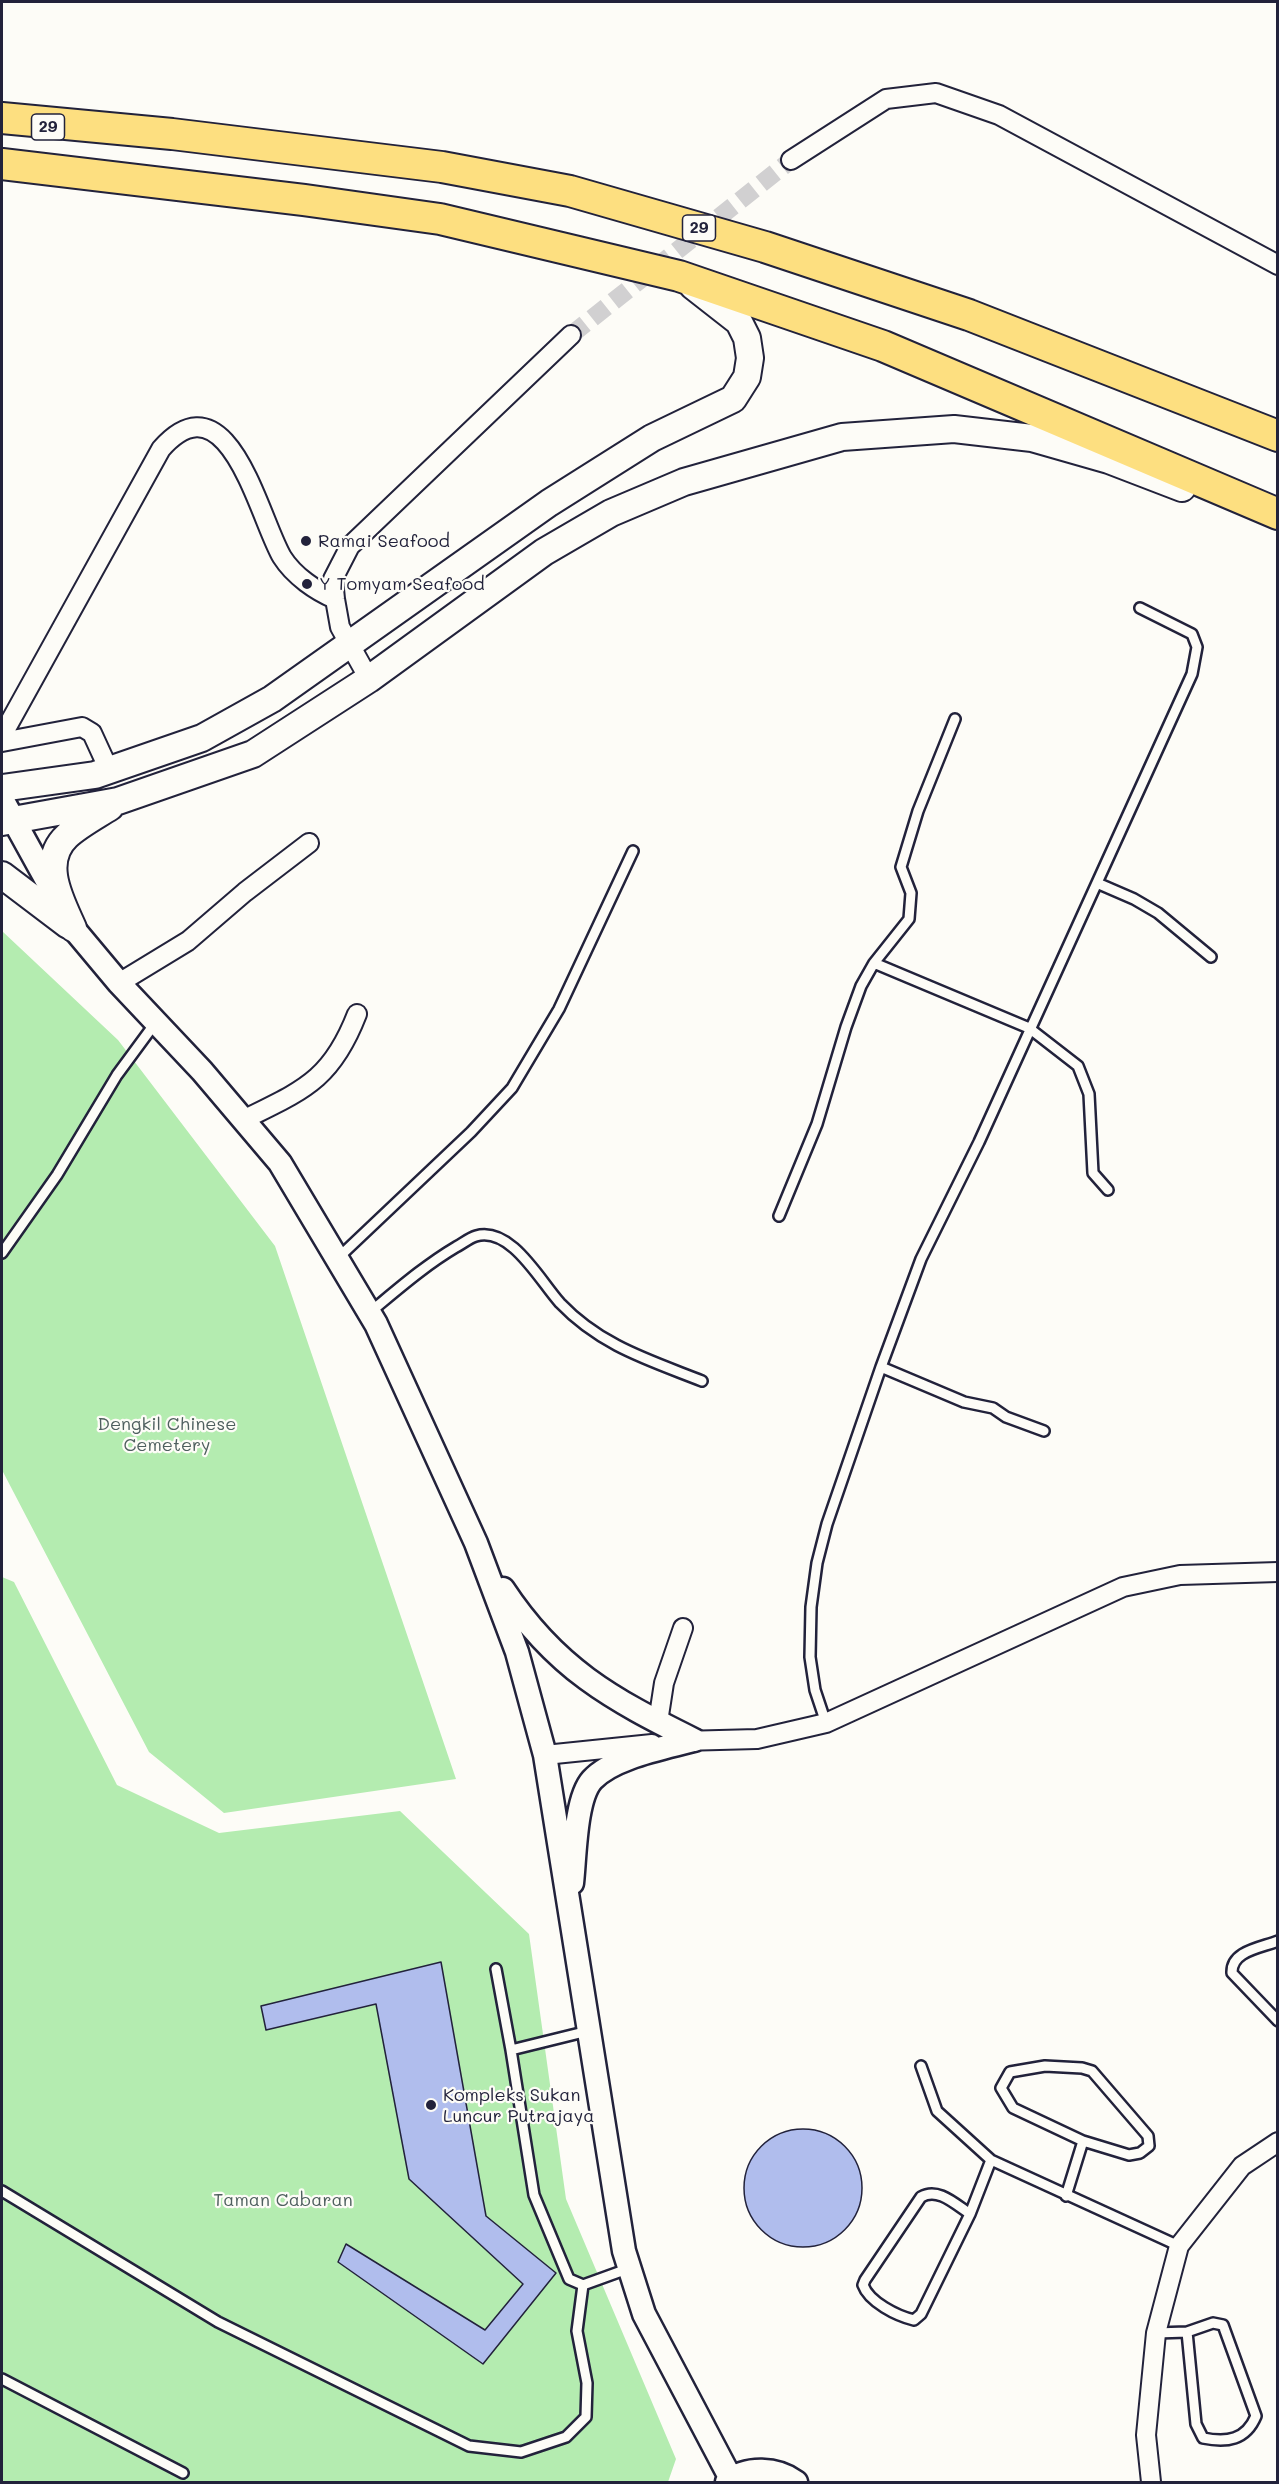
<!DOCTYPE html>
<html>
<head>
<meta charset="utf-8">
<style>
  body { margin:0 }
  #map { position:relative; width:1279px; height:2484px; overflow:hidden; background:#fdfcf7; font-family:Mali,sans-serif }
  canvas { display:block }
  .frame { position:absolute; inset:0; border:3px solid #22223b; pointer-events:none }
</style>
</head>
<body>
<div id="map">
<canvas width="1279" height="2484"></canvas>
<div class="frame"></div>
</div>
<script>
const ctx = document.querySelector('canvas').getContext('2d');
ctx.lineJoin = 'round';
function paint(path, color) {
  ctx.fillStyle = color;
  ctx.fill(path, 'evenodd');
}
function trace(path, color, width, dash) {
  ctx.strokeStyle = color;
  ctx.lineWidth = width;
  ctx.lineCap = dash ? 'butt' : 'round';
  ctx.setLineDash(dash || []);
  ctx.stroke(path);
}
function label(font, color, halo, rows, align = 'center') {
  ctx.font = font + ' Mali,sans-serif';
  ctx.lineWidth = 4.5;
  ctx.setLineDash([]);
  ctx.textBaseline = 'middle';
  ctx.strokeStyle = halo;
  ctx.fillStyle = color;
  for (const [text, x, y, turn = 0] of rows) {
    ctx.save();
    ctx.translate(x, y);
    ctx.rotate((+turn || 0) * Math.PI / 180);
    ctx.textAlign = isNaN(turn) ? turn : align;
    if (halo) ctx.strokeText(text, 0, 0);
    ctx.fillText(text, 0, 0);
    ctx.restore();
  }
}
paint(new Path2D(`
  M2 931 118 1040 275 1246 456 1779 224 1813 149 1752 2 1470Z
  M2 1577 14 1582 117 1785 219 1833 400 1811 529 1934 566 2199 676 2459 668 2482H2Z`), '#b4ecb0');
const building = new Path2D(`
  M441 1962 486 2216 556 2273 483 2364 338 2262 346 2244 485 2330 523 2284 409 2179 376 2004 266 2030 261 2006Z
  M744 2188a59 59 0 1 1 118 0a59 59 0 1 1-118 0Z`);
paint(building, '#b0bded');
trace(building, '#22223b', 1.5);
trace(new Path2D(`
  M571 335 791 160`), '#d1d0d1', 18, [18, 9]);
const service = new Path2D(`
  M1097 883 1134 899 1158 913 1211 957
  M874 963 1029 1028 1078 1066 1089 1094 1093 1173 1108 1190
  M779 1216 817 1124 846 1027 861 986 874 963 909 919 911 893 901 867 918 811 955 719
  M2 1253 57 1175 117 1075 156 1022
  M337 1259 471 1132 512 1088 559 1009 633 851
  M369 1313C397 1290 424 1266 456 1247 462 1244 469 1238 476 1236 511 1226 540 1281 560 1303 601 1346 649 1360 702 1381
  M881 1367 964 1402 993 1408 1006 1417 1044 1431
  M826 1723 815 1690 810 1657 811 1607 817 1563 827 1524 881 1367 921 1259 979 1142 1192 674 1197 647 1192 634 1140 608
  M1278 1941C1260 1948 1231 1951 1232 1973L1278 2021
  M496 1969 511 2050
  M588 2031 511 2050 534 2195 569 2279 583 2285 630 2268
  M921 2066 937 2111 991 2160 1179 2246
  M1045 2066 1082 2068 1092 2071 1148 2136 1149 2146 1140 2153 1129 2155 1083 2141 1013 2108 1001 2088 1010 2072Z
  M2 2191 218 2322 469 2446 521 2452 566 2437 586 2417 587 2383 577 2331 583 2285
  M1066 2196 1083 2141
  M970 2214C955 2204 938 2187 921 2197L865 2280 863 2285C869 2302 897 2316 914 2320L921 2314 970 2214 991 2160
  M1156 2333 1187 2332 1213 2323 1223 2325 1256 2416C1246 2440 1227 2443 1203 2438L1196 2424 1187 2332
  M2 2379 183 2473`);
const minor = new Path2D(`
  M791 160 886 99 936 93 999 115 1278 265
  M369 679 340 627 335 599 333 579 350 546 571 335
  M2 736 161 449C228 373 259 518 282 557 294 576 316 591 335 599
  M2 742 82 727 92 733 109 770
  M119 983 188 941 245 892 309 843
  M243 1120C303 1090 331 1081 357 1014
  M658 1722 664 1683 683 1628
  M682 1741 757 1739 826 1723 1123 1587 1180 1575 1278 1572
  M545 1755 652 1744
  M1151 2482 1146 2435 1156 2333 1179 2246 1242 2166 1278 2142`);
const tertiary = new Path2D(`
  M2 799 73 928 119 983 202 1071 280 1163 376 1324 476 1543 517 1652 545 1755 624 2251 644 2314 731 2479
  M503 1589C555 1668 611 1699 694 1740
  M572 1883C575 1857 575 1799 592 1780 613 1757 665 1748 694 1740
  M727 2482C747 2466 777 2468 796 2482`);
const secondary = new Path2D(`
  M2 788 95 775 202 738 272 699 549 503 652 438 733 399 747 377 750 358 747 338 739 322 693 286
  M2 822 118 801 253 754 369 679 544 552 611 513 684 482 842 437 954 429 1032 438 1109 460 1182 488
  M2 875 68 925
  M73 928C61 901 39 862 67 836 79 825 96 816 110 807`);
const trunk = new Path2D(`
  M2 118 172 134 442 167 570 191 765 247 969 315 1278 436
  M2 164 304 200 440 219 679 276 883 346 1278 514`);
trace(service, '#22223b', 14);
trace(minor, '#22223b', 22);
trace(tertiary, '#22223b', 27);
trace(secondary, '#22223b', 30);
trace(trunk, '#22223b', 34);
trace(service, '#fdfcf7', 9);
trace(minor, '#fdfcf7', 18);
trace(tertiary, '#fdfcf7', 22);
trace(secondary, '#fdfcf7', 26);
trace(trunk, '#fddf80', 30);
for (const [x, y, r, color] of [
  [306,541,6,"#22223b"],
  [307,584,6,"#22223b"],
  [431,2105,6,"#22223b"]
]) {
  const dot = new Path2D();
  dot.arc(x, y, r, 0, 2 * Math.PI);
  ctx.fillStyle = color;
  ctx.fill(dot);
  trace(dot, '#fdfcf7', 2);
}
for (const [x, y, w] of [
  [48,127,33],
  [699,228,33]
]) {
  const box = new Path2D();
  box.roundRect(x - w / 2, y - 13, w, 26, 4.5);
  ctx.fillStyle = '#fdfcf7';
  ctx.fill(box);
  trace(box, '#22223b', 1.5);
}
label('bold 16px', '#22223b', null, [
  ["29",48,127],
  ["29",699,228]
]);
label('18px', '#22223b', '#fdfcf7', [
  ["Ramai Seafood",318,541],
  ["Y Tomyam Seafood",319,584],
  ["Kompleks Sukan",443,2095],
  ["Luncur Putrajaya",443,2116]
], 'left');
label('18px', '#4e5f5e', '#fdfcf7', [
  ["Dengkil Chinese",167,1424],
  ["Cemetery",167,1445],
  ["Taman Cabaran",283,2200]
]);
</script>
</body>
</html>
